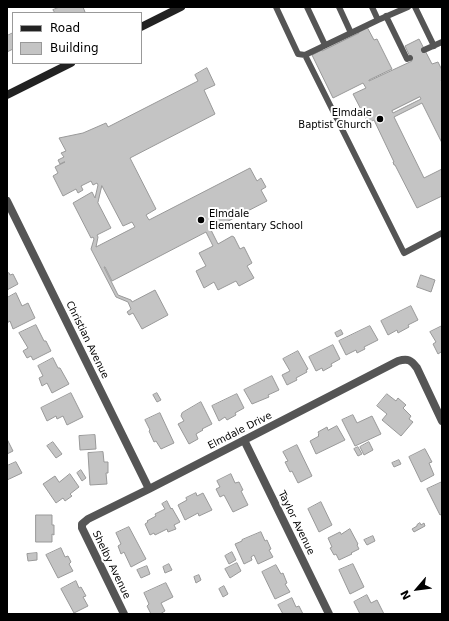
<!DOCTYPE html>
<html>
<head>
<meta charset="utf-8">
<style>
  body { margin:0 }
  #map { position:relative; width:449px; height:621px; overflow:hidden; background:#fff; font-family:"DejaVu Sans",sans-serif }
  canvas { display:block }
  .frame { position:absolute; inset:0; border:8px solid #000; pointer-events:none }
  .legend { position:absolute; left:12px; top:12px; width:130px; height:52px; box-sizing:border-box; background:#fff; border:1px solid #999; margin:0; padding:5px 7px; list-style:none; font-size:12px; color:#000 }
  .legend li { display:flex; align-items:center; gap:8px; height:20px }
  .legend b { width:20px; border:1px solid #999 }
  .north { position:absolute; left:397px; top:569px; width:40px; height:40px; -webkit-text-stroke:3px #fff; paint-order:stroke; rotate:242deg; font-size:11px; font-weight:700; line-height:16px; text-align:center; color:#000 }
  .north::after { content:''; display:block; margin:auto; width:14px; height:18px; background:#000; clip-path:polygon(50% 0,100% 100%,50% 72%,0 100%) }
</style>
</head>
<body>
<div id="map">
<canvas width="449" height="621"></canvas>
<div class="frame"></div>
<ul class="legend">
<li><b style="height:5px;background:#222"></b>Road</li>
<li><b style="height:11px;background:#c4c4c4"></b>Building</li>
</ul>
<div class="north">N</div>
</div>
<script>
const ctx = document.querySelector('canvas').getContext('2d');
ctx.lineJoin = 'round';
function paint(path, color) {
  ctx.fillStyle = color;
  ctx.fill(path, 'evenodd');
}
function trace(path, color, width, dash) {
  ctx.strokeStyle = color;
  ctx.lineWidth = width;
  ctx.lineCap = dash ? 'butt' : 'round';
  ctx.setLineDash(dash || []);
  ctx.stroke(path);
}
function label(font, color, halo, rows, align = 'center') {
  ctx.font = font + ' "DejaVu Sans",sans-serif';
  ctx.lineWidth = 4;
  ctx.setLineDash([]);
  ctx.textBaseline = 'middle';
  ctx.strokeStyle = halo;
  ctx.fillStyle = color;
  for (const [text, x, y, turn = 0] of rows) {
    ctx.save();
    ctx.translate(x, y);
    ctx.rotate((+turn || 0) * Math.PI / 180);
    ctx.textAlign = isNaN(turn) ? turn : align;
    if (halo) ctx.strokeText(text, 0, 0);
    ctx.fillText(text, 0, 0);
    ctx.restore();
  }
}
const building = new Path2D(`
  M60 7H83L85 12 82 13H55L53 10Z
  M367 27 374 40 377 39 392 69 369 80V81L412 61 405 46 419 39 432 64 438 62 442 70V79L441 80 442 82V143L422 103 394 117 424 178 442 169V196L417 208 395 165H394L393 162H394L374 120 368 123 353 94 366 88 363 83 333 98 312 55 322 50V51L359 33 358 31ZM420 97 421 99 393 113 392 111Z
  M13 33V49L7 52V36Z
  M207 68 215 85 204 90 215 114 130 158 156 209 146 215 149 220 250 168 257 181 261 178 266 187 261 190 267 201 211 230 218 244 232 236 234 237 240 249 244 247 252 263 247 266 254 278 239 286 236 281 218 290 214 282 204 288 196 271 206 266 199 253 213 246 206 232 112 281 105 267H104L118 295 131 300 132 302 155 290 168 315 142 329 133 313 129 315 127 312 131 309 128 302 116 297 91 249 94 239 93 237 91 238 73 203 92 192 95 198 98 185 97 183 93 185 91 181 81 186 83 190 78 193 76 189 63 196 53 176 58 173 55 167 65 162H64L60 164 58 160 64 157 61 153 66 151 59 138 83 133 106 123 108 127 198 81 195 75ZM102 186 123 226 132 222 135 227 96 247 98 237 97 235 111 228 98 203Z
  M9 273 10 275 13 274 18 284 7 290V274Z
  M421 275 435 280 431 292 417 287Z
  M16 293 22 306 28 303 35 318 13 329 10 321 7 323V298Z
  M411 306 418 320 408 325 409 327 398 333 397 330 388 335 381 321Z
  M36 325 44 341H46L51 351 33 360 31 356 27 358 23 351 28 348 19 333Z
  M370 326 378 340 364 347 365 349 357 353 356 350 346 355 339 341Z
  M442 326V353L441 352 438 354 433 344 436 342 430 332Z
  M341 330 343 334 337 337 335 333Z
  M333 345 340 359 331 364 332 366 323 371 322 368 316 371 309 357Z
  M298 351 308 369 306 370 307 372 296 378 297 380 287 385 282 375 290 371 283 359Z
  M53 358 58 368H60L69 384 52 393 47 383 42 386 39 378 43 376 38 366Z
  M272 376 279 390 268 395 269 397 252 404 244 390Z
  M71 393 83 417 67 425 63 416 57 419 56 416 47 421 41 408Z
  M157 393 161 400 157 402 153 395Z
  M237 394 244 408 235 413 236 415 227 420 225 417 219 421 212 406Z
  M387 394 396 401 398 398 406 405 403 408 411 416 409 419 413 422 401 436 382 420 387 414 377 406Z
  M201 402 212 424 202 429 203 430 196 434 198 439 189 444 178 424 184 421 181 416 182 413Z
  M160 413 174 443 161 449 156 441 154 442 149 431 150 430 145 420Z
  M353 415 357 423 372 416 381 434 355 446 342 420Z
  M337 426 345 440 316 454 310 441 319 436 318 435 319 434 318 432 327 427 328 430Z
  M95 435 96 449 80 450 79 436Z
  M7 439 13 451 7 454Z
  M53 442 62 454 56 458 47 446Z
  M369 442 373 450 364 455 360 447Z
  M297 445 312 476 298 483 292 471 290 472 285 462 288 461 283 452Z
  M358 447 362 454 358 456 354 449Z
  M425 449 432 462 429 463 434 475 421 482 409 457Z
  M103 452 104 462H108V473H106L107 484 90 485 88 453Z
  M399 460 401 464 394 467 392 463Z
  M16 462 22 473 7 480V466Z
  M81 470 86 478 82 481 77 473Z
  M70 474 79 487 70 494 72 496 65 501 63 498 56 503 43 484 55 476 59 482Z
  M231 474 235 483 239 482 243 490 241 491 248 505 233 512 224 495 220 497 216 489 220 487 217 481Z
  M442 482V514L440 515 427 489Z
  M196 493 197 496 203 493 212 510 199 516 198 513 185 520 178 505 187 500 186 498Z
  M167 501 171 509 172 508 180 522 174 525 176 529 168 532 167 529 155 535 154 533 150 535 145 524 148 522 147 521 156 516 155 514 165 509 162 504Z
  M321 502 332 525 319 532 308 509Z
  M36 515H52V525H54V535L52 534V542H36Z
  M420 523 421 525 424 523 425 526 414 532 412 529 417 526V525Z
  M129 527 146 559 131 567 124 552 121 554 118 546 121 544 116 533Z
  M350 529 358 544 357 545 359 549 351 553 352 554 339 560 336 554 334 555 330 548 332 547 328 538 340 532 341 534Z
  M261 532 265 541 267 540 271 549 269 550 273 557 258 564 254 555 251 557 252 560 244 564 235 544 242 541V540Z
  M373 536 375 541 367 545 364 540Z
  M61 548 65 557 68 556 71 562 69 564 73 571 58 578 46 555Z
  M232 552 236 560 229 564 225 556Z
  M37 553V560L28 561 27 554Z
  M237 563 241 571 230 578 225 569Z
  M169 564 172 570 165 573 163 567Z
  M353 564 364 587 350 594 339 570Z
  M276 565 281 574 283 573 287 583 285 584 290 592 275 599 262 572Z
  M147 566 150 574 141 578 137 570Z
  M199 575 201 580 196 583 194 577Z
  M76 581 79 588 81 587 86 596 83 597 88 606 74 613 61 589Z
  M166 583 173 597 161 603 165 611 160 614H151L147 606 149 604 144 593Z
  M224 586 228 594 223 597 219 589Z
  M367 595 371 603 377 600 384 614H360L354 602Z
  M292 598 296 607 299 606 303 614H283L278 605Z`);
paint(building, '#c4c4c4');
trace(building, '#999', 1);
trace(new Path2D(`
  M276 7 298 54 305 55 378 20 408 7
  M307 7 325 45
  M339 7 351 33
  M372 7 378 20
  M415 7 434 46
  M386 16 407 59 410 58
  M424 50 442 42
  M305 55 404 253 442 233`), '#555', 6);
trace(new Path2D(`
  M7 201 149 489
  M244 440 329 614
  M124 614 84 532 82 528V524L88 519 149 489 398 361C408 358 411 360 417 368L442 421`), '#555', 8);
trace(new Path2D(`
  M141 27 181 7
  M7 95 71 63`), '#222', 8);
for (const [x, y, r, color] of [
  [380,119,4,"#000"],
  [201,220,4,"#000"]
]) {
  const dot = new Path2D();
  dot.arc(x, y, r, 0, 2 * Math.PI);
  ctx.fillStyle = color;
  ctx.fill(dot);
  trace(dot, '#fff', 1.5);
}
label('10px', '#000', '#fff', [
  ["Elmdale",372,113],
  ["Baptist Church",372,125],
  ["Elmdale",209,214,"left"],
  ["Elementary School",209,226,"left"]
], 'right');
label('10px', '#000', '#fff', [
  ["Christian Avenue",87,340,64],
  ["Elmdale Drive",240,431,-27],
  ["Taylor Avenue",296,523,64],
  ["Shelby Avenue",111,565,64]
]);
</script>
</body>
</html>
